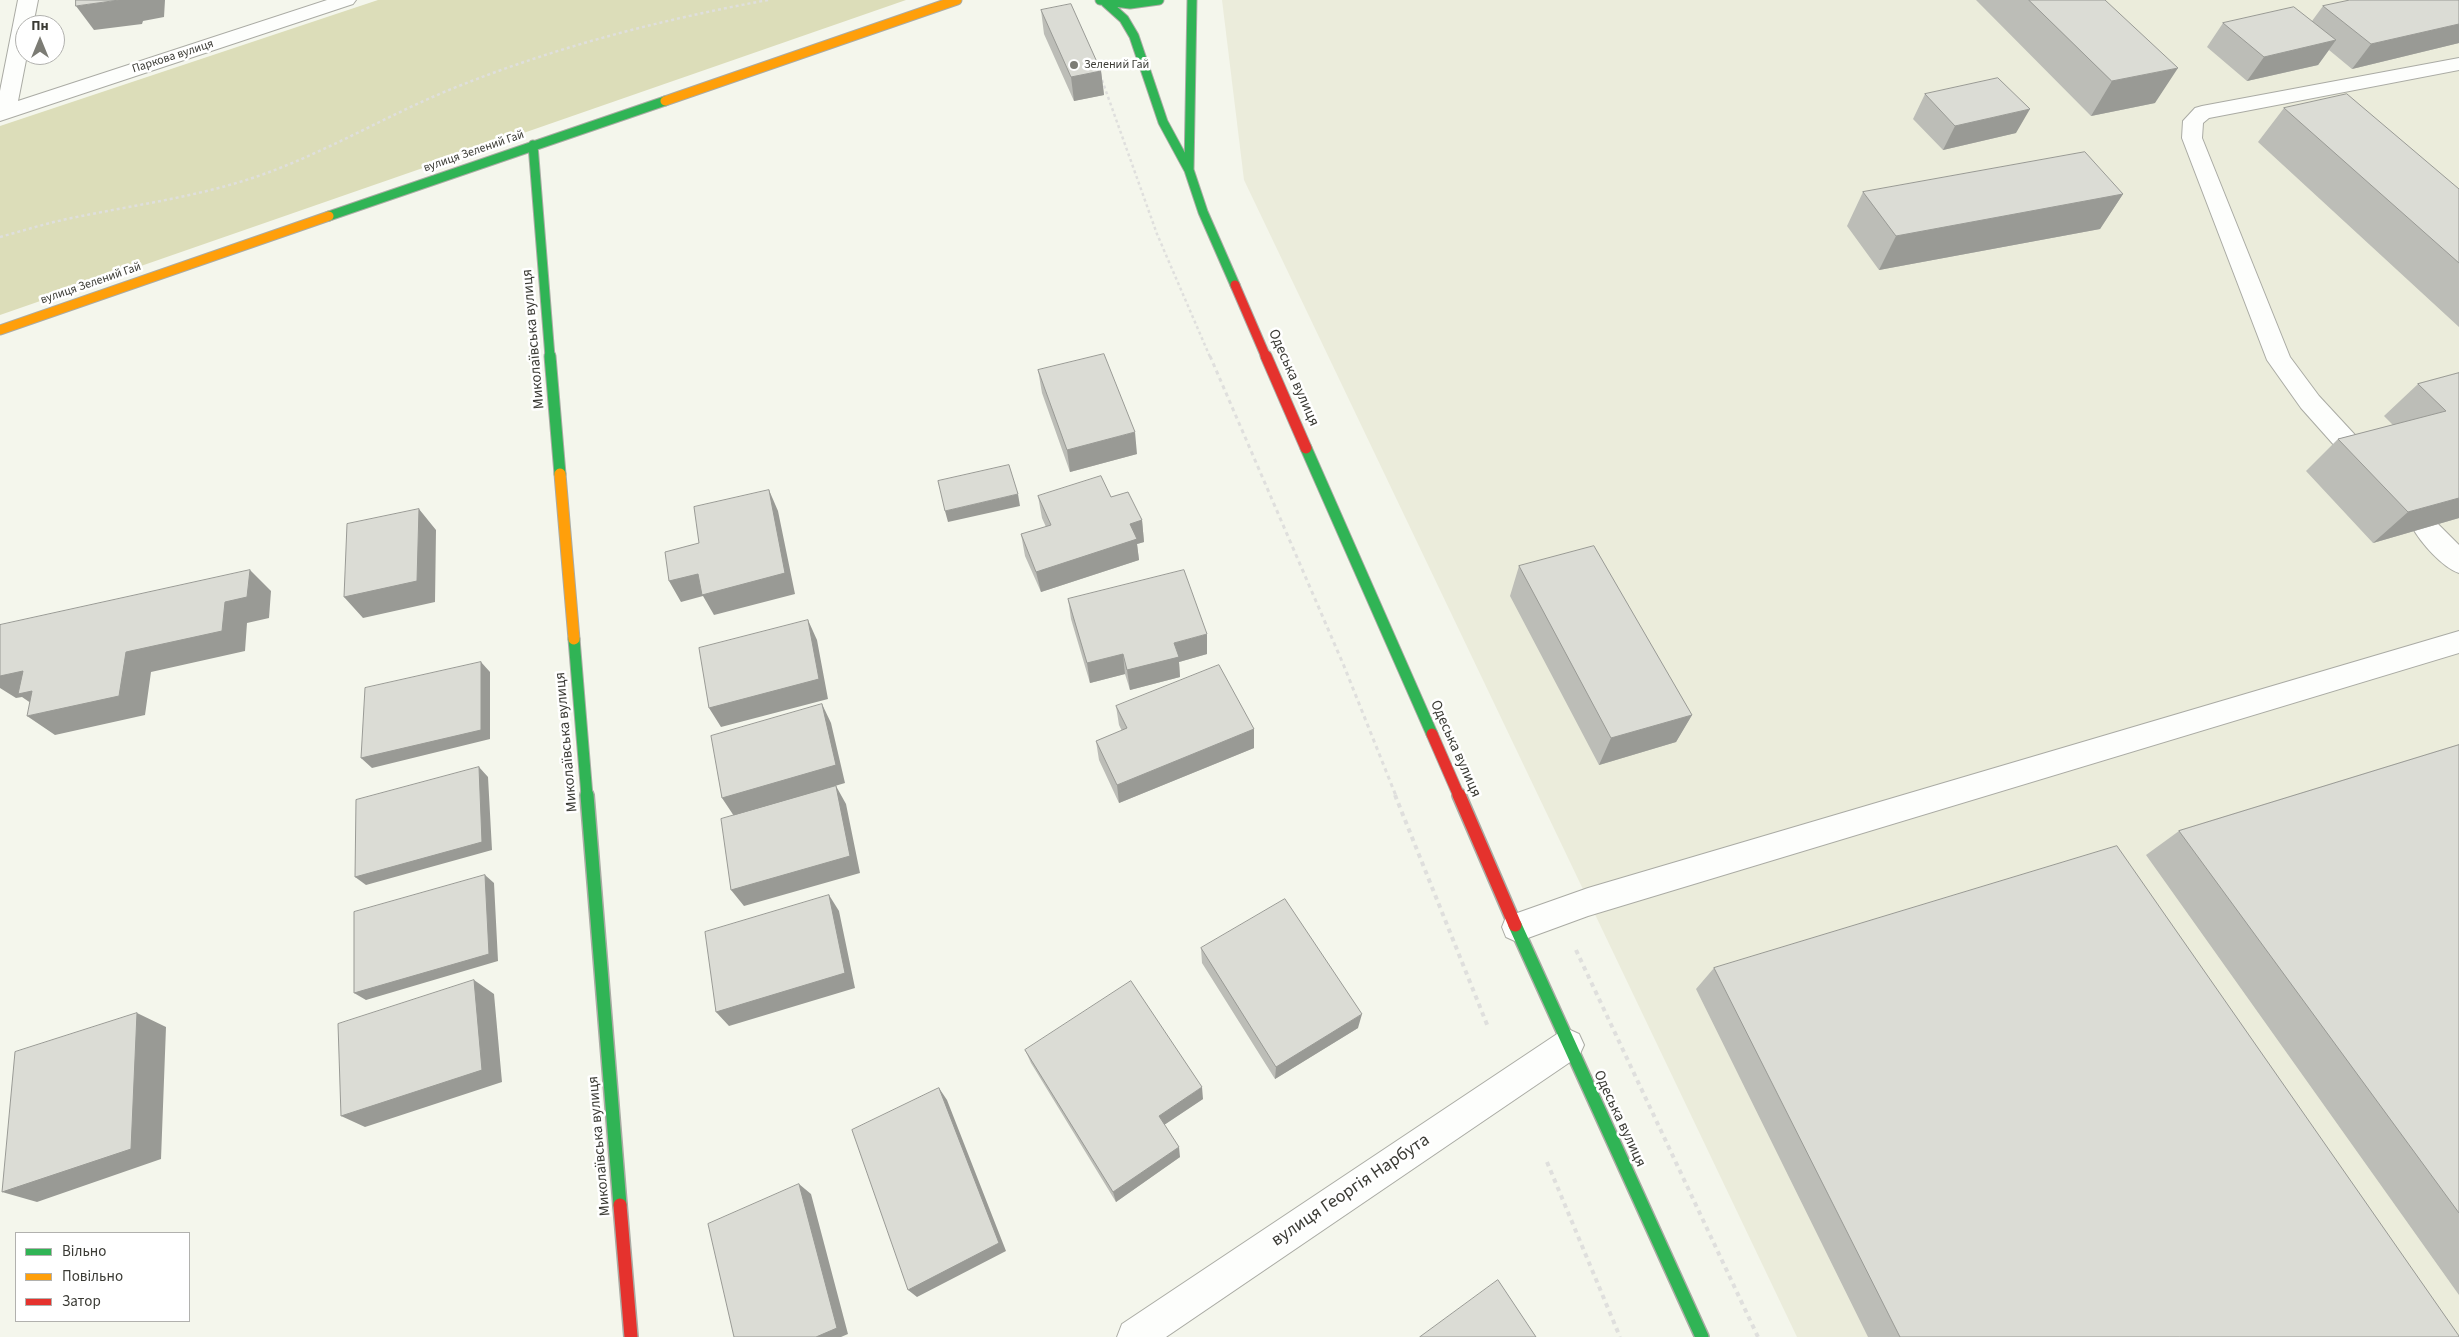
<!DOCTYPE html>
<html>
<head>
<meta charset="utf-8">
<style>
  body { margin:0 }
  #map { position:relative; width:2459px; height:1337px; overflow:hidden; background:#f4f6ec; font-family:"Source Sans 3",sans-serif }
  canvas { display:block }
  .legend { position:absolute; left:15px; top:1232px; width:175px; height:90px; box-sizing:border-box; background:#fff; border:1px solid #b1b1ae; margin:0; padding:6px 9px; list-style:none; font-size:15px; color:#3b3b35 }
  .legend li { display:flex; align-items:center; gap:10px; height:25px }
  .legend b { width:25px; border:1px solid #b1b1ae }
  .north { position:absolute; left:15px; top:15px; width:50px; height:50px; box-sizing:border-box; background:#fff; border:1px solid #b1b1ae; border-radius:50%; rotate:0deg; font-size:14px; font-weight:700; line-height:20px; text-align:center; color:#3b3b35 }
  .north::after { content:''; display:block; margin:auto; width:18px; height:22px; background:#7c7c75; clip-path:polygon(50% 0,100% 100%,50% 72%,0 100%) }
</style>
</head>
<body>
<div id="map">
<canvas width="2459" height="1337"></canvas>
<ul class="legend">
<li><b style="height:6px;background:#30b455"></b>Вільно</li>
<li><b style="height:6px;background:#ff9f0a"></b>Повільно</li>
<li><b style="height:6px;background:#e5322d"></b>Затор</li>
</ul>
<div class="north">Пн</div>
</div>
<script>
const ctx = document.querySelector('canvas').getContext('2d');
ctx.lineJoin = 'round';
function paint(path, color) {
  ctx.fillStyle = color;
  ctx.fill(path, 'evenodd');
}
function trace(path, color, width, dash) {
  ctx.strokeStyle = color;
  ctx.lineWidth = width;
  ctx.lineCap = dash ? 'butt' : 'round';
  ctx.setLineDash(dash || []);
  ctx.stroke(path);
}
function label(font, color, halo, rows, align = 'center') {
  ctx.font = font + ' "Source Sans 3",sans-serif';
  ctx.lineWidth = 5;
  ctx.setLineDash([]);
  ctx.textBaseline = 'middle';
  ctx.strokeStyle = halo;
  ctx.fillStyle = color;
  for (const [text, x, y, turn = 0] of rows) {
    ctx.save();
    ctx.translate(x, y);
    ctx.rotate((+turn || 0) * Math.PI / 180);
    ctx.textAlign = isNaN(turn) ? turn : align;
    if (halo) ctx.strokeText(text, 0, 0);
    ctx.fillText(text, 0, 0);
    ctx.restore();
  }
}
paint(new Path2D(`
  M1222 0H2459V1337H1797L1244 180Z`), '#ebecdb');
paint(new Path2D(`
  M378 0H906L0 315V126Z`), '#dcddb9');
const lane = new Path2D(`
  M2459 58V70L2209 118 2203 123 2202 138 2290 357 2319 396 2368 449 2371 456 2368 463 2359 466 2350 463 2301 408 2267 360 2182 138 2183 121 2195 108 2202 106Z
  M2425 517 2434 520 2459 545V573C2442 567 2421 543 2412 527L2416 520Z
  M2459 631V653L1588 916 1517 942 1506 937 1502 927 1506 917 1588 888Z`);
const street = new Path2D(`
  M18 0H38L33 25H25V55H27L18 101 327 0H356L353 4 0 121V91Z
  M1568 1029 1579 1034 1584 1045 1579 1056 1166 1337H1117L1122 1324 1557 1034Z`);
const fastFar2 = new Path2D(`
  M1100 0 1130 4 1159 0
  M1105 2 1124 19 1134 36 1163 122 1189 170 1203 212 1235 285
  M533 145 550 357
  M1189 170 1192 0
  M329 216 665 101`);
const fastFar1 = new Path2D(`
  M550 356 560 474
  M1306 448 1432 734
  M574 639 587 796`);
const fast = new Path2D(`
  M587 795 620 1205
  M1515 925 1702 1337`);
const slowFar1 = new Path2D(`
  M665 101 957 0
  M0 330 329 216`);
const slow = new Path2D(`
  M560 474 574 639`);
const jamFar2 = new Path2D(`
  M1235 285 1266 357`);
const jamFar1 = new Path2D(`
  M1266 356 1306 448
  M1432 734 1459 796`);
const jam = new Path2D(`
  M1459 795 1515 925
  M620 1205 631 1337`);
trace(lane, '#aaaba4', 2);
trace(street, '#aaaba4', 2);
trace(fastFar2, '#aaaba4', 11);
trace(fastFar1, '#aaaba4', 13);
trace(fast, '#aaaba4', 16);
trace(slowFar1, '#aaaba4', 11);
trace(slow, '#aaaba4', 13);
trace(jamFar2, '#aaaba4', 11);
trace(jamFar1, '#aaaba4', 13);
trace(jam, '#aaaba4', 16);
trace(new Path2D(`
  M1102 80 1157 234 1210 357
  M0 237C22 231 44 224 67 219 133 205 200 197 264 174 328 151 386 116 449 90 552 48 659 20 768 0`), '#dfdfdd', 2.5, [3, 3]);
trace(new Path2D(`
  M1210 356 1344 666 1396 796`), '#dfdfdd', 3, [4, 4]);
trace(new Path2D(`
  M1395 795 1488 1027
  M1576 950 1758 1337
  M1547 1162 1620 1337`), '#dfdfdd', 4, [4.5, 4.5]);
paint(lane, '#fdfefc');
paint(street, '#fdfefc');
trace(fastFar2, '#30b455', 9);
trace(fastFar1, '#30b455', 11);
trace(fast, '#30b455', 13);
trace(slowFar1, '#ff9f0a', 9);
trace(slow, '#ff9f0a', 11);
trace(jamFar2, '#e5322d', 9);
trace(jamFar1, '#e5322d', 11);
trace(jam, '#e5322d', 13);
paint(new Path2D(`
  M1976 0H2105L2155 103 2091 116Z
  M2459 0V43L2352 69 2329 50 2318 65 2247 81 2207 47 2223 23 2312 21 2323 6Z
  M1041 10 1101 71 1104 95 1074 101 1044 34Z
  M1925 94 2016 133 1943 150 1913 119Z
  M2284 108 2459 189V327L2258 142Z
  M1863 192 2123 194 2100 229 1879 270 1847 226Z
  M1038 370 1137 454 1070 472 1042 393Z
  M2459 373V518L2373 543 2306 471 2338 439 2393 425 2384 416 2418 384Z
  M1038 496 1111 497 1142 520 1144 542 1137 544 1139 560 1041 592 1025 556 1021 534 1046 527 1042 518Z
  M1519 566 1692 715 1676 742 1599 765 1510 596Z
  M1068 599 1207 654 1179 662 1180 677 1130 690 1125 674 1090 683 1071 619Z
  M1116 706 1254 729V748L1119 803 1099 760 1096 741 1122 731 1119 725Z
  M2459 745V1295L2146 855 2179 831Z
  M1201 948 1358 1028 1275 1079 1202 963Z
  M1714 968 2459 1337H1868L1696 989Z
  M1025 1050 1203 1099 1164 1125 1180 1157 1116 1202 1031 1063Z`), '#bcbdb7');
paint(new Path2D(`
  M119 0H165L164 17 143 21 142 24 94 30 76 6Z
  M2459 24V43L2352 69 2371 44Z
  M2336 40 2318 65 2247 81 2264 57Z
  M2178 68 2155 103 2091 116 2112 81Z
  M1101 71 1104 95 1074 101 1071 77Z
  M2030 109 2016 133 1943 150 1955 126Z
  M2123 194 2100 229 1879 270 1896 236Z
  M1135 432 1137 454 1070 472 1067 450Z
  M769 490 778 511 795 594 714 615 703 596 681 602 669 581Z
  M1018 494 1020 506 948 522 945 511Z
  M2459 498V518L2373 543 2408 512Z
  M419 509 436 530 435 602 363 618 344 597Z
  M1142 520 1144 542 1137 544 1139 560 1041 592 1036 572 1130 524Z
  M250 570 271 591 269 618 247 623 245 651 151 672 145 715 55 735 27 716 44 712 22 697 16 698 0 688V664L126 652 225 602Z
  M808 620 817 640 828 699 721 727 709 708Z
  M1207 634V654L1179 662 1180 677 1130 690 1127 670 1174 643Z
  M1123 654 1125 674 1090 683 1087 663Z
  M481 662 490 672V739L372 768 361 758Z
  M822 704 831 723 845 783 734 816 722 798Z
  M1692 715 1676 742 1599 765 1611 738Z
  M1254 729V748L1119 803 1117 785Z
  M479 767 488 777 492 850 366 885 355 877Z
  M836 786 846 804 860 873 744 906 731 890Z
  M485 875 494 883 498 961 366 1000 354 993Z
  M829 895 839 911 855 988 729 1026 716 1012Z
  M474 980 494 994 502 1082 365 1127 341 1116Z
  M137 1013 166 1027 161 1159 37 1202 2 1192Z
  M1362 1014 1358 1028 1275 1079 1276 1067Z
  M1202 1087 1203 1099 1161 1127 1159 1116Z
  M939 1088 947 1100 1006 1251 917 1297 908 1290Z
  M1179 1147 1180 1157 1116 1202 1113 1192Z
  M799 1184 811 1194 848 1334 841 1337H816Z`), '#999a95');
const building = new Path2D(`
  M76 0H119L76 6Z
  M2029 0H2105L2178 68 2112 81Z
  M2350 0H2459V24L2371 44 2323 6Z
  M1071 4 1101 71 1071 77 1041 10Z
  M2294 7 2336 40 2264 57 2223 23Z
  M1998 78 2030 109 1955 126 1925 94Z
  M2347 94 2459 189V263L2284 108Z
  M2085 152 2123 194 1896 236 1863 192Z
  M1104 354 1135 432 1067 450 1038 370Z
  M2459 373V498L2408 512 2338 439 2446 411 2418 384Z
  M1009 465 1018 494 945 511 938 481Z
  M1101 476 1111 497 1128 492 1142 520 1130 524 1137 539 1036 572 1021 534 1051 525 1038 496Z
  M769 490 785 573 702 595 698 574 669 581 665 552 699 543 694 507Z
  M419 509 417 581 344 597 347 524Z
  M1594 546 1692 715 1611 738 1519 566Z
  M250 570 247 597 225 602 222 631 126 652 119 696 27 716 32 691 18 694 23 671 0 676V625Z
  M1184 570 1207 634 1174 643 1179 657 1127 670 1123 654 1087 663 1068 599Z
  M808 620 819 679 709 708 699 648Z
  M481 662V730L361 758 365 688Z
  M1219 665 1254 729 1117 785 1096 741 1127 728 1116 706Z
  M822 704 836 765 722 798 711 736Z
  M2459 745V1213L2179 831Z
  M479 767 482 842 355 877 356 800Z
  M836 786 850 856 731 890 721 819Z
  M2117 846 2459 1336V1337H1900L1714 968Z
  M485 875 489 954 354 993V912Z
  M829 895 845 973 716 1012 705 932Z
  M1285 899 1362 1014 1276 1067 1201 948Z
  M474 980 482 1070 341 1116 338 1024Z
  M1131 981 1202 1087 1159 1116 1179 1147 1113 1192 1025 1050Z
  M137 1013 131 1149 2 1192 15 1052Z
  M939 1088 999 1243 908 1290 852 1130Z
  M799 1184 837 1328 816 1337H734L708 1224Z
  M1498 1280 1536 1337H1420Z`);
paint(building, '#dbdcd5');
trace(building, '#999a95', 1);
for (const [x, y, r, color] of [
  [1074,65,5,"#7c7c75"]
]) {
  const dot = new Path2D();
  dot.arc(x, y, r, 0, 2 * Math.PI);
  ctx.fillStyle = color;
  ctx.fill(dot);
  trace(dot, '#fff', 2);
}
label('12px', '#3b3b35', '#fff', [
  ["Паркова вулиця",173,57,-18],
  ["вулиця Зелений Гай",474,152,-19],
  ["вулиця Зелений Гай",91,284,-19]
]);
label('12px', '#3b3b35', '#fff', [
  ["Зелений Гай",1084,65]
], 'left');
label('15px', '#3b3b35', '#fff', [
  ["Миколаївська вулиця",534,339,-95],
  ["Одеська вулиця",1293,378,66],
  ["Миколаївська вулиця",567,742,-95],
  ["Одеська вулиця",1455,749,66],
  ["Одеська вулиця",1619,1119,65],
  ["Миколаївська вулиця",600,1146,-95]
]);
label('18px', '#3b3b35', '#fff', [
  ["вулиця Георгія Нарбута",1351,1191,-34]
]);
</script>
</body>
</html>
